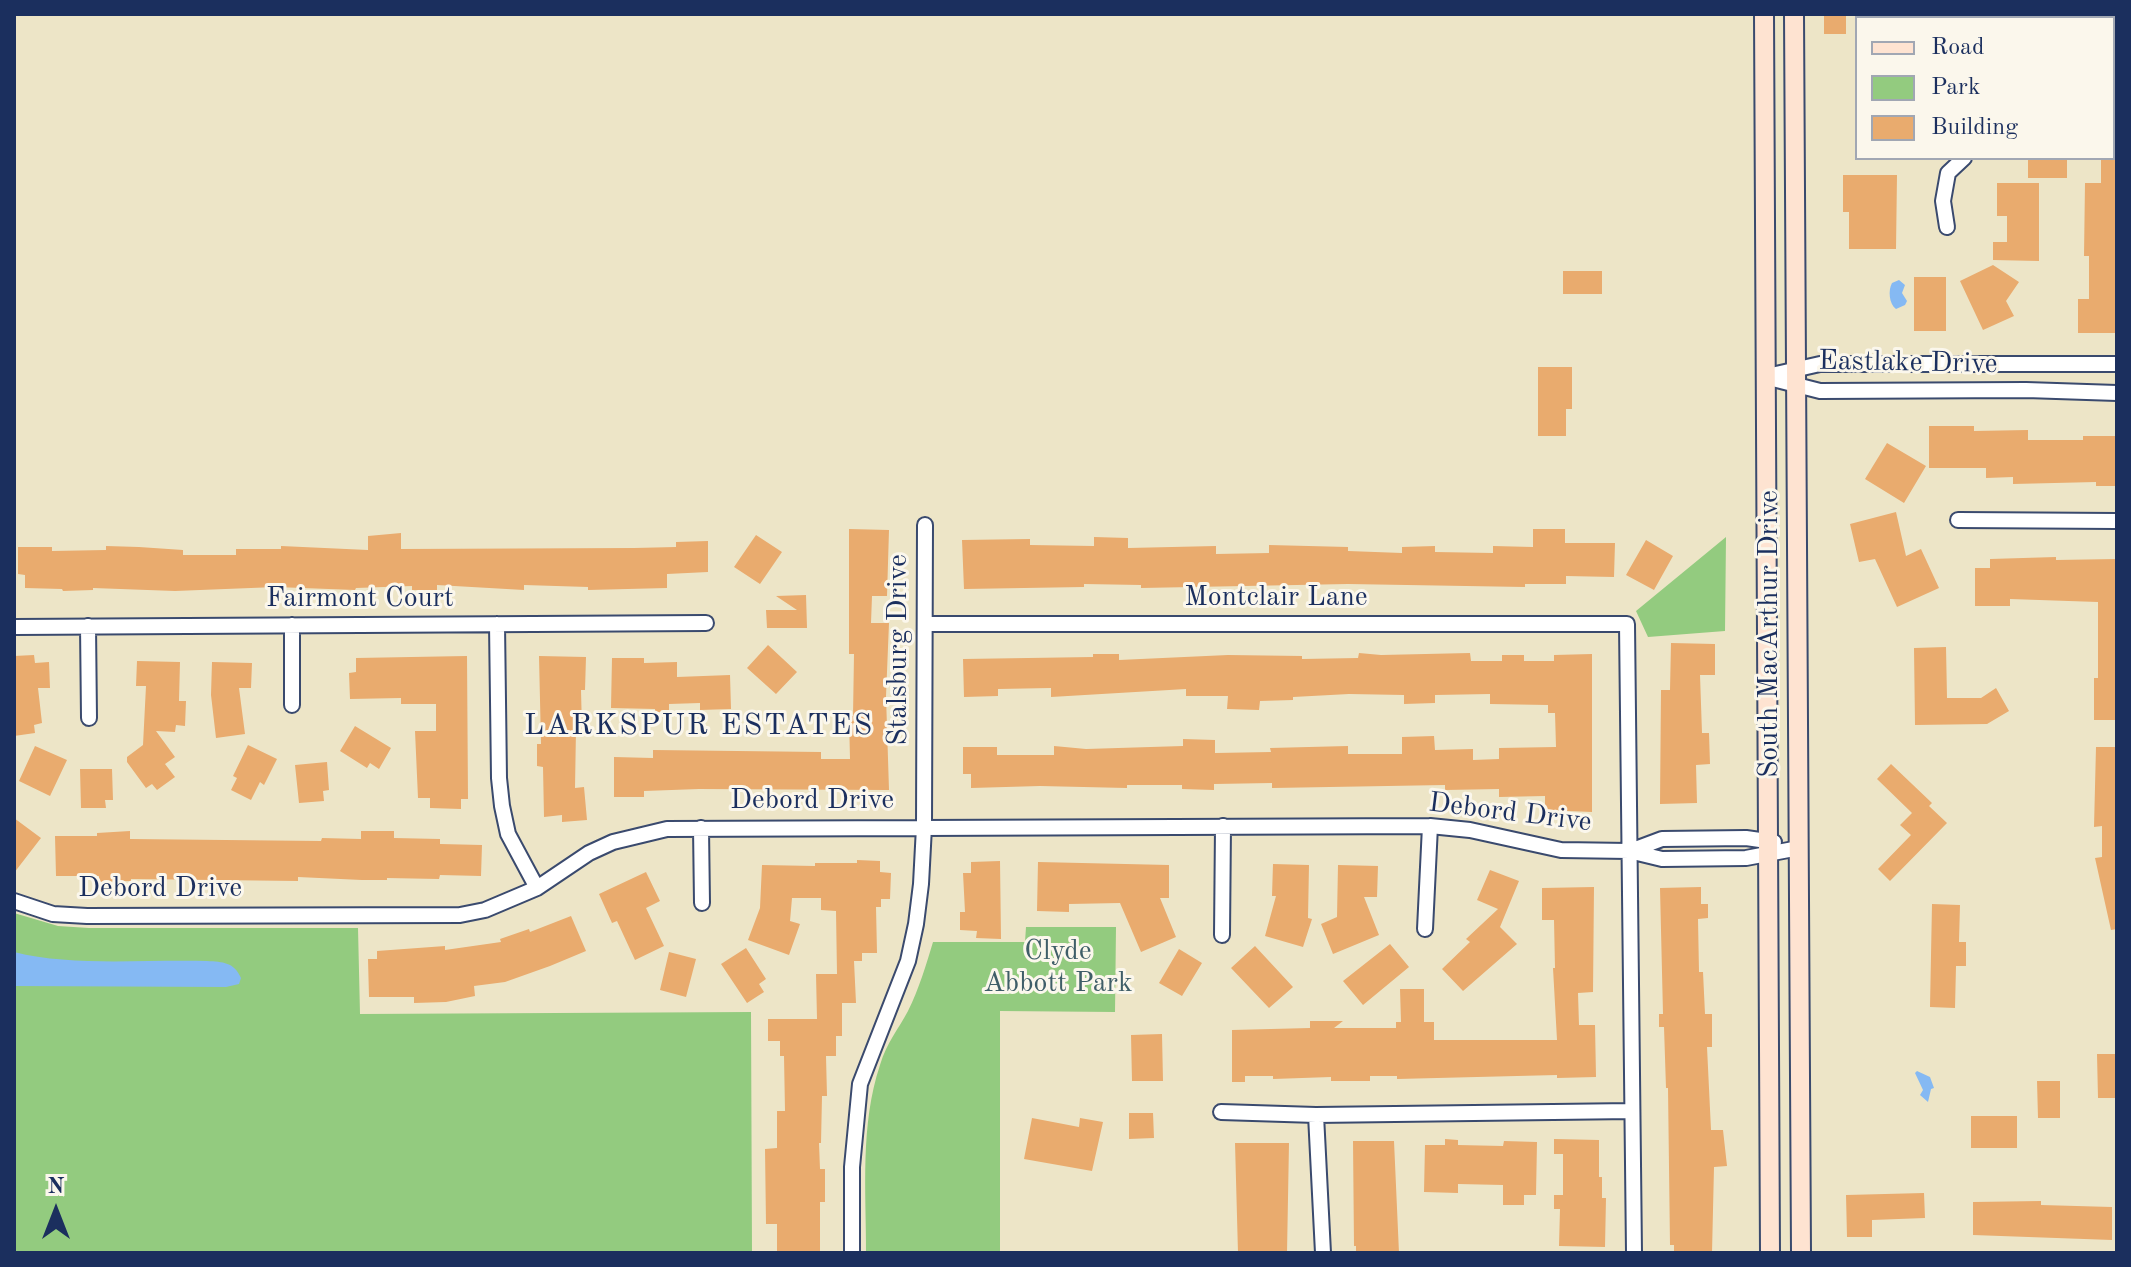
<!DOCTYPE html>
<html>
<head>
<meta charset="utf-8">
<style>
  body { margin:0 }
  #map { position:relative; width:2131px; height:1267px; overflow:hidden; background:#ede5c7; font-family:"Old Standard TT",serif }
  canvas { display:block }
  .frame { position:absolute; inset:0; border:16px solid #1b2f5e; pointer-events:none }
  .legend { position:absolute; left:1855px; top:16px; width:260px; height:144px; box-sizing:border-box; background:#fbf7ec; border:2px solid #a1a7b3; margin:0; padding:10px 14px; list-style:none; font-size:24px; color:#1b2f5e }
  .legend li { display:flex; align-items:center; gap:16px; height:40px }
  .legend b { width:40px; border:2px solid #a1a7b3 }
  .north { position:absolute; left:16px; top:1171px; width:80px; height:80px; -webkit-text-stroke:6px #fbf7ec; paint-order:stroke; rotate:0deg; font-size:22px; font-weight:700; line-height:32px; text-align:center; color:#1b2f5e }
  .north::after { content:''; display:block; margin:auto; width:28px; height:36px; background:#1b2f5e; clip-path:polygon(50% 0,100% 100%,50% 72%,0 100%) }
</style>
</head>
<body>
<div id="map">
<canvas width="2131" height="1267"></canvas>
<div class="frame"></div>
<ul class="legend">
<li><b style="height:10px;background:#fee3d1"></b>Road</li>
<li><b style="height:22px;background:#93cb7f"></b>Park</li>
<li><b style="height:22px;background:#e9ab6e"></b>Building</li>
</ul>
<div class="north">N</div>
</div>
<script>
const ctx = document.querySelector('canvas').getContext('2d');
ctx.lineJoin = 'round';
function paint(path, color) {
  ctx.fillStyle = color;
  ctx.fill(path, 'evenodd');
}
function trace(path, color, width, dash) {
  ctx.strokeStyle = color;
  ctx.lineWidth = width;
  ctx.lineCap = dash ? 'butt' : 'round';
  ctx.setLineDash(dash || []);
  ctx.stroke(path);
}
function label(font, color, halo, rows, align = 'center') {
  ctx.font = font + ' "Old Standard TT",serif';
  ctx.lineWidth = 6;
  ctx.setLineDash([]);
  ctx.textBaseline = 'middle';
  ctx.strokeStyle = halo;
  ctx.fillStyle = color;
  for (const [text, x, y, turn = 0] of rows) {
    ctx.save();
    ctx.translate(x, y);
    ctx.rotate((+turn || 0) * Math.PI / 180);
    ctx.textAlign = isNaN(turn) ? turn : align;
    if (halo) ctx.strokeText(text, 0, 0);
    ctx.fillText(text, 0, 0);
    ctx.restore();
  }
}
paint(new Path2D(`
  M1726 537 1725 631 1648 637 1636 611Z
  M14 913 58 926 89 928H358L360 1014 751 1012 752 1253H14Z
  M1026 927H1116L1115 1012 1000 1011V1253H866C866 1190 860 1125 880 1065 887 1042 898 1030 908 1011 919 989 926 965 933 942H1025Z`), '#93cb7f');
paint(new Path2D(`
  M1899 280 1905 285 1902 293 1907 301 1905 305 1896 309C1889 304 1888 290 1892 283Z
  M14 952C73 967 146 959 207 961 223 962 234 962 241 978L239 984 226 987 14 986Z
  M1917 1071 1930 1077 1934 1088 1931 1089 1928 1102 1920 1095 1923 1090 1915 1073Z`), '#85b9f3');
paint(new Path2D(`
  M1824 14H1846V34H1824Z
  M2028 158H2067V178H2028Z
  M2101 158H2117V333H2078V299H2089V256H2084L2085 183H2101Z
  M1843 175H1897L1896 249H1849V212H1843Z
  M1997 183H2039V261L1993 260V242H2007V216H1997Z
  M1993 265 2019 282 2006 301 2014 316 1983 330 1960 281Z
  M1563 271H1602V294H1563Z
  M1914 277H1946V331H1914Z
  M1538 367H1572V409H1566V436H1538Z
  M1929 426H1974V431L2028 430V440H2083V436H2117V486H2096V482L2013 484V477L1986 478V468H1929Z
  M1887 443 1926 466 1904 503 1865 479Z
  M1896 512 1906 556 1921 549 1939 588 1897 607 1875 559 1859 562 1850 524Z
  M849 529 889 530 887 596H872L871 623H889L886 696 889 790 699 789 644 791V797H614V757L653 758V750L821 752V759H850L849 716H853L854 654H849Z
  M1533 529H1565V543H1615L1614 577 1566 576V584H1525V587L1348 584 1141 588V585L1084 584V587L964 589 962 540 1030 539V545L1094 546V537L1128 538V548L1216 546V554L1269 553V545L1348 547V551L1402 553V547L1435 546V552L1493 553V546L1533 547Z
  M401 533V549L634 548 676 547V542L708 541V572L667 574V588L588 590V587L524 585V590L437 585V590H412V586L356 588 355 590 276 587 175 591 93 588V590L63 591 62 589 25 588V575L18 574V547H52V551L106 550V546L139 547 183 550V555H236V549H281V546L368 550V536Z
  M756 535 782 552 760 584 734 567Z
  M1646 540 1673 556 1654 590 1626 575Z
  M2056 557V560L2117 559V720H2094V678H2098V602L2010 599V606H1975V568H1990V559Z
  M806 595 807 628H767L766 610H797L776 596Z
  M1671 643 1715 644V675H1700L1702 733H1709L1710 764 1696 765 1697 803 1660 804 1661 690H1670Z
  M768 645 797 672 776 694 747 668Z
  M1946 647 1947 698H1981L1996 688 2009 711 1987 724 1915 725 1914 648Z
  M1359 653 1381 655 1470 653 1471 661H1502V655H1524V661H1554V655L1592 654V812L1545 810V796L1499 797V789L1445 790V785L1272 788V783L1214 784V790L1182 789V785H1127V788L1040 786 971 788V774H963V747H997V755H1054V746L1086 749 1183 746V739L1215 740V753L1271 752 1270 748 1348 746V754H1402V737L1434 736 1435 750 1473 749V760L1499 759V748L1556 747 1555 713H1548V705L1490 704V694L1435 695V703L1404 704V695L1349 694 1293 697V700L1260 701 1259 710 1227 709 1228 696H1186V689L1051 697V688L998 689V696L964 697 963 659 1093 657V654H1119V660L1228 655 1302 656V659L1358 658Z
  M34 655 35 663 49 662 50 688H38L42 723 34 725 35 733 14 736V656Z
  M467 656 468 799H461V809L430 808V798H418L415 731H436V704H401V698L350 699 349 673 356 672V658Z
  M539 656 586 657 585 690H581L582 729H576L575 788 584 787 587 820 562 822V815L544 817 543 767 537 766V744H541Z
  M612 658H644V663L677 662V677L730 675 731 709 700 710V703L669 704V712H655V709L611 708Z
  M137 661 180 662 179 701H186L185 726 176 725 175 732 156 731 175 757 165 764 175 777 157 790 152 784 146 788 127 762V757L143 745 146 686H136Z
  M212 662 252 663 251 688H239L245 734 216 738 211 695Z
  M355 726 391 748 379 769 370 763 367 768 340 751Z
  M248 745 277 759 264 785 260 782 251 800 231 790 237 778 233 776Z
  M35 746 67 760 50 796 19 781Z
  M2096 747H2117V929L2111 930 2095 858 2102 857V826L2094 827Z
  M327 762 329 790 323 791 324 801 299 803 295 765Z
  M1891 764 1932 803 1929 806 1947 823 1890 881 1878 869 1911 835 1900 825 1912 813 1877 779Z
  M80 769H112L113 800H105L106 808H81Z
  M14 818 41 838 14 873Z
  M130 831V839L321 841 322 838 361 839V831H394V838L440 839V844L482 845 481 876 440 875 439 879 387 878V880H362L298 877V881L131 879V881L99 882V876H56L55 836H97V833Z
  M857 860 880 861V872L891 873 890 899H881V907H876L877 953H862V961H854L856 1003H842V1036H836V1056H826L827 1096H822L821 1143H819L820 1169H825V1202H820V1253H777V1224H766L765 1149 777 1148V1111H785L784 1056H780V1041H768V1019H817L816 974H837L836 911 821 910V898H792L790 921 800 924 789 955 748 940 760 908 762 865 815 866V863H857Z
  M1000 861 1001 939 976 938 977 931 960 930V912H965L963 873H971V862Z
  M1038 862 1169 865V898H1160L1176 937 1141 952 1120 903 1069 904V912L1037 911Z
  M1273 864 1309 865 1308 918 1312 919 1303 947 1265 936 1276 896H1272Z
  M1338 865 1378 866 1377 897H1364L1379 935 1333 954 1321 924 1337 917Z
  M1490 870 1519 881 1500 927 1517 944 1463 991 1442 969 1470 942 1466 939 1498 909 1477 900Z
  M646 872 660 901 646 908 664 946 635 960 617 921 612 923 599 894Z
  M1594 887 1593 992 1578 993 1579 1025H1595L1596 1077 1557 1078V1075L1397 1079V1076H1370V1081H1331V1077L1273 1079V1076H1245V1082H1232V1030L1310 1028V1021H1343L1334 1028H1396V1022H1401L1400 989H1424V1022H1434V1040H1557L1553 968H1555L1554 920H1542V888Z
  M1701 887V904H1708V918L1698 919 1699 972H1703L1705 1014H1712V1047H1707L1711 1130H1723L1727 1166 1714 1167 1712 1253H1674V1245H1670L1668 1088H1666L1664 1027H1659V1014H1663L1660 888Z
  M1932 904 1960 905 1959 942H1966V966H1956L1955 1008 1930 1007Z
  M571 916 586 951 550 966 505 982 474 986 475 996 446 1002 414 1003V997H369L368 959H377V951L445 946V950L501 942 500 939 529 929 530 932Z
  M1390 944 1409 967 1363 1005 1343 981Z
  M1255 946 1293 987 1269 1008 1231 968Z
  M746 948 766 979 759 984 764 992 747 1003 721 964Z
  M1179 949 1202 963 1182 996 1159 983Z
  M669 952 696 959 686 997 660 990Z
  M1162 1034 1163 1081H1132L1131 1035Z
  M2097 1054H2117V1098H2098Z
  M2037 1081H2060V1118H2038Z
  M1129 1113H1153L1154 1138 1129 1139Z
  M1971 1116H2017V1148H1971Z
  M1032 1118 1079 1127 1080 1118 1103 1122 1092 1171 1024 1159Z
  M1445 1139 1458 1140V1145L1503 1146 1504 1141 1537 1142 1536 1195H1524V1205H1503V1185L1458 1184V1193L1424 1192 1425 1145H1445Z
  M1554 1139 1599 1140V1177H1602V1198H1606L1605 1247 1559 1246 1560 1209H1554V1195H1563V1154H1554Z
  M1353 1141H1394L1399 1253H1356V1246H1354Z
  M1235 1143H1289L1287 1253H1238Z
  M1924 1193 1925 1218 1872 1220V1237H1847L1846 1195Z
  M2041 1201V1205L2112 1207V1240L1973 1235V1202Z`), '#e9ab6e');
const minor = new Path2D(`
  M2113 77H2117
  M1947 227 1943 201 1948 173 1964 158
  M1767 376 1820 364H2117
  M1765 377 1820 391 2026 390 2117 393
  M1958 520 2117 521
  M497 624 499 778 502 806 508 834 537 888
  M925 624H1627L1634 1253
  M292 625V705
  M88 626 89 718
  M14 627 706 623
  M701 828 702 903
  M1630 851 1662 839 1746 838 1774 842
  M14 901 53 914 87 916 460 915 485 910 537 888 589 853 613 842 667 829 1430 826 1470 830 1561 850 1629 851 1662 859 1746 858 1799 848
  M1425 929 1430 826
  M1222 935 1223 826
  M1221 1112 1316 1115
  M852 1253V1167L860 1084 908 961 916 924 921 884 924 827 925 525
  M1323 1253 1316 1115 1632 1111`);
const secondary = new Path2D(`
  M1764 14 1770 1253
  M1794 14 1801 1253`);
trace(minor, '#3a4a6e', 18);
trace(secondary, '#3a4a6e', 22);
trace(minor, '#fff', 14);
trace(secondary, '#fee3d1', 18);
label('28px', '#1b2f5e', '#fbf7ec', [
  ["Eastlake Drive",1908,363,1],
  ["Montclair Lane",1276,598],
  ["Fairmont Court",360,599],
  ["South MacArthur Drive",1770,634,-90],
  ["Stalsburg Drive",899,650,-90],
  ["Debord Drive",812,801],
  ["Debord Drive",1510,813,7],
  ["Debord Drive",160,889]
]);
label('28px', '#3f5e68', '#fbf7ec', [
  ["Clyde",1058,952],
  ["Abbott Park",1058,984]
]);
ctx.letterSpacing = '2px';
label('30px', '#1b2f5e', '#fbf7ec', [
  ["LARKSPUR ESTATES",699,726]
]);
ctx.letterSpacing = '0px';
</script>
</body>
</html>
